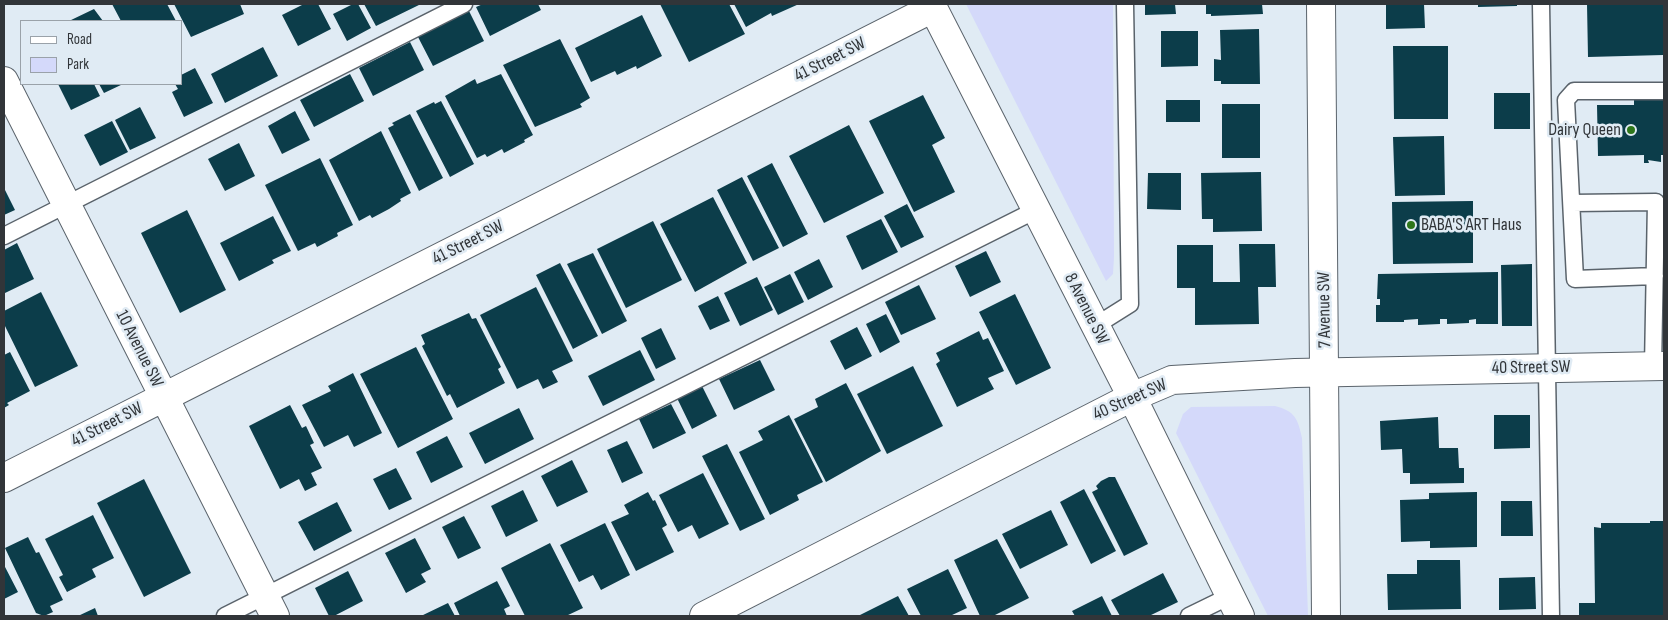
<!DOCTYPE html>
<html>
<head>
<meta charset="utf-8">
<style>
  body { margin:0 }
  #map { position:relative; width:1668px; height:620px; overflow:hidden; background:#e0ebf4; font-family:"Sofia Sans Condensed",sans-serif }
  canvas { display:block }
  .frame { position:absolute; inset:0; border:5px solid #313539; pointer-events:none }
  .legend { position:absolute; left:20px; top:20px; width:162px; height:65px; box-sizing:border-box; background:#e0ebf4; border:1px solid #9aa2a9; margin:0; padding:6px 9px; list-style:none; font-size:15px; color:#313539 }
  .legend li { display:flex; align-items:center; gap:10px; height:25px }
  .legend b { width:25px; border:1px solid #9aa2a9 }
</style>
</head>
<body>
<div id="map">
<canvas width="1668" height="620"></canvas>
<div class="frame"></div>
<ul class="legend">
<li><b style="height:6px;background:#fff"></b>Road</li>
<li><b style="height:14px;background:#d4d9fa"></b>Park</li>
</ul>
</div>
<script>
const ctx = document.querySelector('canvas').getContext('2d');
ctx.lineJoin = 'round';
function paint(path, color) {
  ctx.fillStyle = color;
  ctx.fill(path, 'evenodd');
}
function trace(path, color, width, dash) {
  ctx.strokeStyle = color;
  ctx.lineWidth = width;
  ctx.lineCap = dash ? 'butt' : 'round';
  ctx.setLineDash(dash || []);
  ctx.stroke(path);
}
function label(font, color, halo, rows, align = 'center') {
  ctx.font = font + ' "Sofia Sans Condensed",sans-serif';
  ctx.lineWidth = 5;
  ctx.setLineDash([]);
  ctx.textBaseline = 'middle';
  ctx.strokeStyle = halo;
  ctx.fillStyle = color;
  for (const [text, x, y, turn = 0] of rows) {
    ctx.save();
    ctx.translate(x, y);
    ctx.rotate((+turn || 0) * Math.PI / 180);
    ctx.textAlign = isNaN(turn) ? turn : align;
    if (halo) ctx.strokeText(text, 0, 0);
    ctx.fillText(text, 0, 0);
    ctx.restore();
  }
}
paint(new Path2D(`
  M966 4H1113L1114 257 1113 274 1106 281Z
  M1275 406C1295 411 1298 419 1302 438L1308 616H1268L1176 433 1183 414 1191 407Z`), '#d4d9fa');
paint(new Path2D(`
  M112 4H167L176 21H121Z
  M174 4H240L244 14 191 37Z
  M304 4H318L331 29 298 46 282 15Z
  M353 4H358L371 28 347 41 333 14Z
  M364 4H421L376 26Z
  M483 4H538L541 10 490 36 476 7Z
  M660 4H729L745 34 689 62Z
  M734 4H799L772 16 771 13 746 27Z
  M1145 4H1175L1176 14 1145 15Z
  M1206 4H1262L1263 14 1211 16V14H1206Z
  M1386 4H1424L1425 28 1386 29Z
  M1478 4H1517V6L1478 7Z
  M1587 4H1663V55L1588 57Z
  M94 9 103 21H69Z
  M469 11 484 41 433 66 418 37Z
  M642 15 662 56 637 69 636 66 617 75 615 71 591 82 575 48Z
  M1259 29 1260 84H1221V81H1214V59L1221 60 1220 30Z
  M1161 31H1198V66L1161 67Z
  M560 39 590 98 580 104 582 107 535 127 503 65Z
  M410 42 424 70 373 96 359 68Z
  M1393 46H1448V119H1394Z
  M263 47 278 76 225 103 211 74Z
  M195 68 213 103 184 117 172 92 178 89 175 84H181V75Z
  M350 74 364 101 314 127 300 100Z
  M501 74 533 135 524 140 525 142 504 153 502 149 487 157 485 154 477 158 445 96 475 79 477 84Z
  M58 84H94L100 96 71 110Z
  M99 84H123L104 93Z
  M1494 93H1530V129H1494Z
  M923 95 945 138 932 145 955 192 914 212 869 121Z
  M1662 97V100H1664V155H1661V162L1648 160 1649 163H1644V155L1598 156 1597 105H1634V98L1658 100V98Z
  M1166 100H1200V122H1166Z
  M441 101 474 164 450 177 416 111 434 102 435 104Z
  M1222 104H1260V158H1222Z
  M140 107 156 138 130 150 115 120Z
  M295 111 310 140 282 154 268 126Z
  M410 114 443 178 419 191 388 128 394 125 392 123Z
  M112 121 128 152 100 166 84 135Z
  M849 125 884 193 824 223 789 156Z
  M381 131 411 193 400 199 401 201 389 209 372 218 370 215 359 221 329 160Z
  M1444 136 1445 195 1395 196 1393 137Z
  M239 143 255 176 225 191 208 159Z
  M320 158 353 225 337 233 338 236 317 247 315 243 298 251 265 185Z
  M772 163 808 234 783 247 747 176Z
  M1261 172 1262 231 1213 232V219H1202L1201 173Z
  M1148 173H1181V210L1147 209Z
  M742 177 779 248 753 261 717 190Z
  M4 190H5L15 210 4 215Z
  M713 197 747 263 695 292 660 224Z
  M1473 201V263L1393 264 1392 202Z
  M907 204 924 237 901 248 884 216Z
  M187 210 226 290 180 313 141 233Z
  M273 216 291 251 272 260 274 263 239 281 220 243Z
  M881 219 898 252 862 270 846 236Z
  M653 221 682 280 626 308 597 249Z
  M17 243 34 279 5 293 4 250Z
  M1239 244H1275L1276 287H1258L1259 324 1195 325V288H1177V245H1213V282H1240Z
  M986 251 1001 282 970 297 955 266Z
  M593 253 627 321 602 334 567 264Z
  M819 259 833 287 808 300 794 272Z
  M560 263 598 336 573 349 536 275Z
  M1532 264V326H1502L1501 265Z
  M1498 272V324H1476V319L1469 320V323L1447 324V319H1440V324L1418 325V319L1404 320V322H1376V305H1380V299H1377L1378 274Z
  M790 274 804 302 778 315 764 287Z
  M757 277 773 310 740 326 724 293Z
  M919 285 936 319 901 335 885 302Z
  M536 287 573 361 552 371 558 382 543 389 538 379 517 389 480 315Z
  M41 292 78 366 35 387 4 324V311Z
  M1015 294 1051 368 1016 385 979 312Z
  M718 296 730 321 710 330 698 306Z
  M469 313 472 319 476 318 501 367 498 369 505 383 457 408 450 394 447 396 422 346 425 344 421 335Z
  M886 314 900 342 880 353 866 324Z
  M857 327 872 356 845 370 830 341Z
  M661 328 676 359 656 369 641 338Z
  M979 331 983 340 988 338 1004 371 988 378 994 389 957 407 936 364 940 361 936 353Z
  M416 347 453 419 398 448 360 374Z
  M640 350 655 380 603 406 588 376Z
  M10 352 30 391 7 403 9 405 4 408V355Z
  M760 360 775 390 734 410 719 379Z
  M913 366 943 426 887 454 857 394Z
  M353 373 382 433 354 447 348 435 324 447 302 405 331 391 328 386Z
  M846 383 881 451 826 482 794 419 818 407 815 399Z
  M702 386 717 416 692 429 677 398Z
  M671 404 686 433 653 449 639 419Z
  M290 405 302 428 306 426 314 443 310 445 322 468 311 473 317 485 305 491 299 479 280 489 249 426Z
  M519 408 534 439 485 464 469 433Z
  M789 415 823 482 797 495 799 500 770 515 739 452 763 440 758 431Z
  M1494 415H1530V448L1494 449Z
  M1438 417 1439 448H1458L1459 468H1464V483L1410 484V473H1403L1402 449 1381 450 1380 421Z
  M447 436 463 467 431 483 416 452Z
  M627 441 643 473 622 483 607 450Z
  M727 444 765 519 740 531 702 456Z
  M572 460 588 492 557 507 541 476Z
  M396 468 412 499 389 510 373 479Z
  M703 473 729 524 699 539 692 525 678 532 659 495Z
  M1109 477H1115L1148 544 1124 556 1092 492 1098 489 1096 486 1101 481Z
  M144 479 191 573 144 597 97 503Z
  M1084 489 1116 551 1091 564 1060 502Z
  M523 490 538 521 506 537 491 506Z
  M648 492 653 501 655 500 667 525 662 528 674 552 636 571 611 522 629 514 624 505Z
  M1477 492V547L1430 548V541L1401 542 1400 500 1429 499V493Z
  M1501 501H1532L1533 536H1501Z
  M337 502 352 531 314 551 298 522Z
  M1051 510 1068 545 1020 569 1002 534Z
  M93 515 114 558 92 569 96 577 67 592 59 577 63 575 45 539Z
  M464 516 481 548 458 559 442 527Z
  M1650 521H1664V616H1579V603H1595L1594 527 1601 528V523H1650Z
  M605 523 630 575 601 590 593 575 579 582 560 545Z
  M28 537 36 553 39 552 63 600 50 606 53 612 44 616 36 613 5 548Z
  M415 538 431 569 421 574 426 582 406 593 385 553Z
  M997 539 1029 598 993 616H980L954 560Z
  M550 543 583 608 566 616H525L501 568Z
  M1417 560H1460L1461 609 1388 610 1387 574H1417Z
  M4 565 18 592 4 599Z
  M948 569 967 608 950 616H921L907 589Z
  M348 571 363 601 334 616H329L315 588Z
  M1163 573 1178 602 1149 616H1120L1111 600Z
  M1535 577 1536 609 1499 610V578Z
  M497 581 510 606 504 609 507 616H460L454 603Z
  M898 596 909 616H858Z
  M1102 596 1112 616H1075L1072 611Z
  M448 603 455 616H421Z
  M95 608 98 616H78Z`), '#0c3d4a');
const service = new Path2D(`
  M1541 4 1551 616
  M1572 203 1656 202 1653 367
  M4 236 464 4
  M1655 276 1575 279 1566 100 1574 91H1664
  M1095 326 1130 304 1125 4
  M225 616 1036 210
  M1189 616 1230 596`);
const minor = new Path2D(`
  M931 4 1132 397 1240 616
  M1321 4 1326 616
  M4 81 275 616
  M4 478 933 8
  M704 616 1132 397 1172 380 1295 373 1664 366`);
trace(service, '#5a636b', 19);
trace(minor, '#5a636b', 30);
trace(service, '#fff', 16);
trace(minor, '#fff', 28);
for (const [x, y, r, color] of [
  [1631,130,5,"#2e761a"],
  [1411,225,5,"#2e761a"]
]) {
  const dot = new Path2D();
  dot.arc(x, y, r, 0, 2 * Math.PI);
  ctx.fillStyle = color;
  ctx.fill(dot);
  trace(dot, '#e0ebf4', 2);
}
label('18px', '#313539', '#e0ebf4', [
  ["41 Street SW",830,60,-27],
  ["41 Street SW",468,243,-27],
  ["8 Avenue SW",1086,309,63],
  ["7 Avenue SW",1325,310,-91],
  ["10 Avenue SW",139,349,63],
  ["40 Street SW",1531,368,-1],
  ["40 Street SW",1130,400,-24],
  ["41 Street SW",107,425,-27]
]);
label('18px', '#313539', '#e0ebf4', [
  ["Dairy Queen",1621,130],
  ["BABA'S ART Haus",1421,225,"left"]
], 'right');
</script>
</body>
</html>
